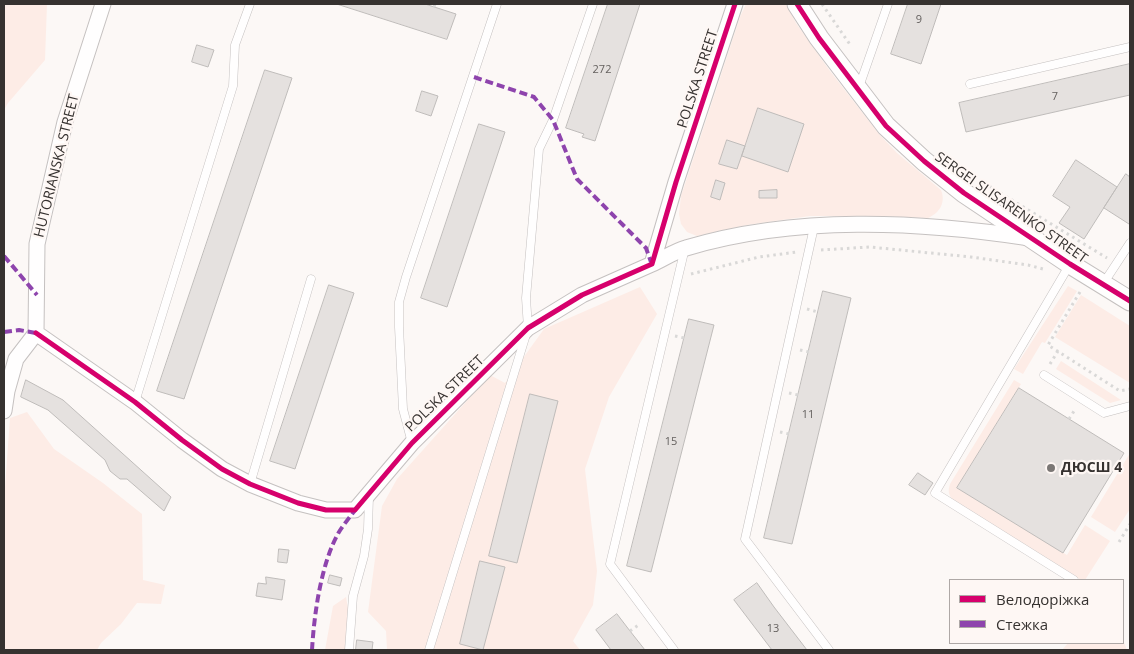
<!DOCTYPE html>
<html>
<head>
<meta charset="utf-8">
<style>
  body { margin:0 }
  #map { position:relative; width:1134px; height:654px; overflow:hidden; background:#fcf8f6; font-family:"Open Sans",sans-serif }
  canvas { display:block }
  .frame { position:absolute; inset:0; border:5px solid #363230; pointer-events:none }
  .legend { position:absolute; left:949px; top:579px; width:175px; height:65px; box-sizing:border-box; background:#fef7f4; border:1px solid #aea8a6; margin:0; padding:6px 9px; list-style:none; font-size:15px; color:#363230 }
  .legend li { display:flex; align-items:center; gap:10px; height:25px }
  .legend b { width:25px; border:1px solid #aea8a6 }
</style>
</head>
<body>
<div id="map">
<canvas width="1134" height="654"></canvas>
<div class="frame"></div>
<ul class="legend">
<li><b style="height:6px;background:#d6006c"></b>Велодоріжка</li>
<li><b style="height:6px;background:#8e44ad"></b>Стежка</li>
</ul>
</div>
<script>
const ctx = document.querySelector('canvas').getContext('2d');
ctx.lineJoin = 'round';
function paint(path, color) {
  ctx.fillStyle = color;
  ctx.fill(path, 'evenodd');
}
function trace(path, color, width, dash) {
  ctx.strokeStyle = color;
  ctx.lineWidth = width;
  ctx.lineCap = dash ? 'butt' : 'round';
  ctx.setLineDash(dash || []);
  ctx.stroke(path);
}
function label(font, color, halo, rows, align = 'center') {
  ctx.font = font + ' "Open Sans",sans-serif';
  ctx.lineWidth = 4.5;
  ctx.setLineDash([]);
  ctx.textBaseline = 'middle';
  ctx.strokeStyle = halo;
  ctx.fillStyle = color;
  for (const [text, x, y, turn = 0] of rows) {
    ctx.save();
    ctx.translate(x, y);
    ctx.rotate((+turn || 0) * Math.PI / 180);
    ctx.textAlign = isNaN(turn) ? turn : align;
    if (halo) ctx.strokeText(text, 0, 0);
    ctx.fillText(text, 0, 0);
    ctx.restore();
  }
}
paint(new Path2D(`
  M4 4H47L45 60 8 103 4 110Z
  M746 4H786L796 23 830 71 879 134 897 153 941 190C946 202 940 213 928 218L874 216H810L747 225 697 236 687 232 681 224 679 214 681 196 740 17Z
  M1068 286 1077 291 1045 343 1042 342 1023 374 1014 369Z
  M640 287 657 314 609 397 585 469 597 571 593 605 573 641 580 650H387L386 631 368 612 382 506 397 479 490 375 505 383 544 329Z
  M1081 295 1130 326V383L1055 337Z
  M1061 361 1121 400 1110 403 1056 369Z
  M1014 380 1021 384 957 488 1067 555 1085 525 1110 541 1085 580H1081L953 500C948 494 948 491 950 484Z
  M27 412 54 449 103 483 142 514 143 580 165 585 161 604 137 603 121 624 101 643 97 650H4V490L5 487 10 418Z
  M1130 453V509L1115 532 1091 517Z
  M346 597 350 619 347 650H325L333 606Z
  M1123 640 1127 650H1062L1068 643H1123Z`), '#fdece6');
const building = new Path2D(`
  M337 4H425L456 14 447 39Z
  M608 4H640L595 141 582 137 584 134 566 128Z
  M908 4H941L921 64 891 54Z
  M197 45 214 50 208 67 192 62Z
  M1130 64V95L966 132 959 103Z
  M265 70 292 78 184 399 157 391Z
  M422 91 438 96 431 116 416 111Z
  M758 108 804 124 788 172 742 156Z
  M479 124 505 132 447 307 421 298Z
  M727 140 745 146 737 169 719 164Z
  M1076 160 1117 187 1084 239 1059 223 1070 207 1053 196Z
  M1126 174 1130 177V222L1129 224 1104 208Z
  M716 180 725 183 720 200 711 197Z
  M777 190V198H759V191Z
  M329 285 354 293 295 469 270 461Z
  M823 291 851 298 792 544 764 538Z
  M689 319 714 325 651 572 627 566Z
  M26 380 63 400 171 497 164 511 127 479H120L110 471 105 460 48 410 21 397Z
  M1019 388 1124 453 1063 553 957 488Z
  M530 394 558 401 517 563 489 556Z
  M918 473 933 483 925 495 909 485Z
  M279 549 289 550 287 563 278 562Z
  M480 561 505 567 483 650 460 644Z
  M330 575 342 578 340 586 328 583Z
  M266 577 285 580 282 600 256 596 258 583 266 584Z
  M757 583 774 607 807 650H772L734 600Z
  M617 614 630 631 645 650H611L596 630Z
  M357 640 373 642 372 650H356Z`);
paint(building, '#e5e1df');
trace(building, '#bfbcba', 1);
const service = new Path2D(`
  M970 84 1130 47
  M859 87 888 4
  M814 227 745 539 829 650
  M1070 264 935 493 1074 580
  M1103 284 1130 243
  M1044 375 1104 413 1130 406
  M135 402 233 86 235 45 250 4
  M412 443 403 409 399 327V302L406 277 497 4
  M250 484 311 279
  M349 650 353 596 364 556 368 529 369 496
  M429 650 528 328 526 298 539 149 553 120 593 4
  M674 650 610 564 685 248`);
const minor = new Path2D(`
  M652 264C663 259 675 251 686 248 796 215 918 221 1030 238
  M36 333 135 402 182 440 222 469 250 484 298 503 326 510H355L412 443 528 328 582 295 652 264 676 182 735 4
  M36 333 37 244 65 122 103 4
  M4 411 7 391 16 359 36 333`);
const tertiary = new Path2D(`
  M797 4 819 38 886 126 924 161 964 193 1070 264 1130 301`);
trace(service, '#c5c1c0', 9);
trace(minor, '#c5c1c0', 17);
trace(tertiary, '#c5c1c0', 21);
trace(new Path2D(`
  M822 4 851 46
  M434 7 435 4
  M989 186 1107 258
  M821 250 870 247 971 257 1028 265 1043 269
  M691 274 759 257 797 252
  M1080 292 1048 345 1120 391 1130 389
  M807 309 818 312
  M675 336 684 338
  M800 350 809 352
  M1050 364 1058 351
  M789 393 798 395
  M1069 419 1076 408
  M780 432 789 434
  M1119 542 1130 524
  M630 631 640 624`), '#d9d8d7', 3, [2.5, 4]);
trace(service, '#fffefe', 8);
trace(minor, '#fffefe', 15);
trace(tertiary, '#fffefe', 19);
trace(new Path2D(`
  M474 77 534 97 553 120 577 179 646 248 651 262
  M4 256 37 295
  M4 332 19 330 36 333
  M312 650C314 615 321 563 339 532 344 524 350 517 355 510`), '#8e44ad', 4, [8, 4]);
trace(new Path2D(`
  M797 4 819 38 886 126 924 161 964 193 1070 264 1130 301
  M36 333 135 402 182 440 222 469 250 484 298 503 326 510H355L412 443 528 328 582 295 652 264 676 182 735 4`), '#d6006c', 5);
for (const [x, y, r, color] of [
  [1051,468,5,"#7b7775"]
]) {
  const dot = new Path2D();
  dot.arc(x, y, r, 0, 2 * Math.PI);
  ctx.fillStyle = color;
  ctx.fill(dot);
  trace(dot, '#fef7f4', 2);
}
label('11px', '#635f5d', null, [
  ["9",919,20],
  ["272",602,70],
  ["7",1055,97],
  ["11",808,415],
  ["15",671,442],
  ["13",773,629]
]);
label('14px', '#363230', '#fef7f4', [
  ["POLSKA STREET",698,79,-72],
  ["HUTORIANSKA STREET",57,166,-76],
  ["SERGEI SLISARENKO STREET",1011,208,35],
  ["POLSKA STREET",445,394,-44]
]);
label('bold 14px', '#363230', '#fef7f4', [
  ["ДЮСШ 4",1061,468]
], 'left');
</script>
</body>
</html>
